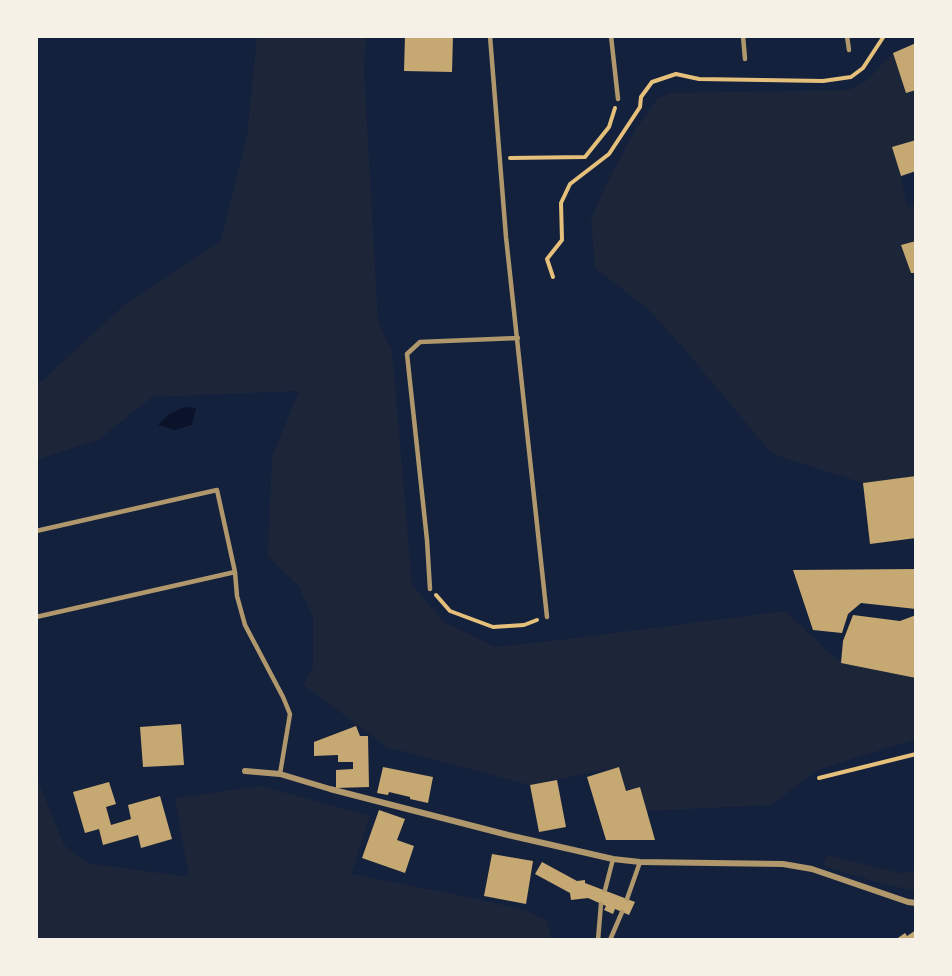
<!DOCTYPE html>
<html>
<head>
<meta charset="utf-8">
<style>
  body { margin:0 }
  #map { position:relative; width:952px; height:976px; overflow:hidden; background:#14213d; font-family:Roboto,sans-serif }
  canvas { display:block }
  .frame { position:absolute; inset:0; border:38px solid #f6f1e7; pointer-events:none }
</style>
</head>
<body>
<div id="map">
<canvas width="952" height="976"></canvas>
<div class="frame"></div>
</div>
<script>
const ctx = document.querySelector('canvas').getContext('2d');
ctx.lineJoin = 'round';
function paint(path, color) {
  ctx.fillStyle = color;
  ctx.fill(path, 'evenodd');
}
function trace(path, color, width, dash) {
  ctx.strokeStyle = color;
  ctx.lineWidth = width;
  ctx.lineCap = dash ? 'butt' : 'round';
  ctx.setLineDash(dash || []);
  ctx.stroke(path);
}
paint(new Path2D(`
  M257 36H366L364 71 378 322 392 351 412 585 444 622 495 647 560 640 785 611 841 663 916 678V739L817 770 771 805 647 811 640 787 626 791 619 767 530 785 387 747 304 685 313 667V617L298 585 268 556 272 457 299 391 152 397 98 440 36 460V383L43 380 122 307 221 241 247 137Z
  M893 53 906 92 916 90V140L892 147 901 176 907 207 916 205V241L901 245 916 288V476L863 483 772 454 685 350 647 308 595 268 591 219 609 179 634 132 657 99 670 93 848 90 866 81Z
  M36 776 64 845 87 863 189 877 175 798 261 786 370 816 351 874 473 898 527 911 546 920 552 940H36Z
  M827 855 900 873 916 871V891L880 883 823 866Z`), '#1d2539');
paint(new Path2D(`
  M185 407 196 408 192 425 175 430 158 425 169 414Z`), '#0b132b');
paint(new Path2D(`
  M405 36H453L452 72 404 71Z
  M916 43V90L906 93 893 53Z
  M916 140V171L901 176 892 147Z
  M916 241V273H911L901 245Z
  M916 476V538L870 544 863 483Z
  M916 569V609L861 603 848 614 842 633 813 630 793 570Z
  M853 615 900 621 916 615V678L841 663 843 641Z
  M181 724 184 765 143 767 140 727Z
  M356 726 360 736H368L369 787 336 788V770L353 769V762H338V755L314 756V742Z
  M383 767 433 777 428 803 410 799V797L389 792 388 795 377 793Z
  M619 767 626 791 640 787 655 840H606L587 777Z
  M557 780 566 827 539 832 530 785Z
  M109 782 116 804 106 807 111 825 131 819 128 805 160 796 172 839 141 848 138 835 103 845 99 829 85 833 73 792Z
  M379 810 405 819 397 840 414 846 405 873 362 858Z
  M492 854 533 861 526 904 484 896Z
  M542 862 577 881 585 880V883L635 902 629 915 615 909 613 914 604 910 606 906 588 898 571 900 570 893 535 874Z
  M916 930V940H895L905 933 907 936Z`), '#c6a872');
trace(new Path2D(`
  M510 158 585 157 609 127 615 108
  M553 277 547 259 562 240 561 203 570 184 609 154 640 107 641 97 652 82 676 74 699 79 823 81 851 77 863 68 884 36
  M436 595 450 611 493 627 524 625 537 620
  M819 778 916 754`), '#e5c07b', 4);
trace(new Path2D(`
  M490 36 506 237 547 617
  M611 36 618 99
  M743 36 745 59
  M847 36 849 50
  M36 531 217 490 235 572 237 596 245 625 283 697 290 714 280 774
  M430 589 427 540 407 354 420 342 518 338
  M36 617 235 572
  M605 890 613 859
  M627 899 640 862
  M598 940 601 904
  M610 940 622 912`), '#b1986c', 4.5);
trace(new Path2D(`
  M245 771 280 774 330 789 508 835 613 859 640 862 783 864 812 869 908 902 916 903`), '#b1986c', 6);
</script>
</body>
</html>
